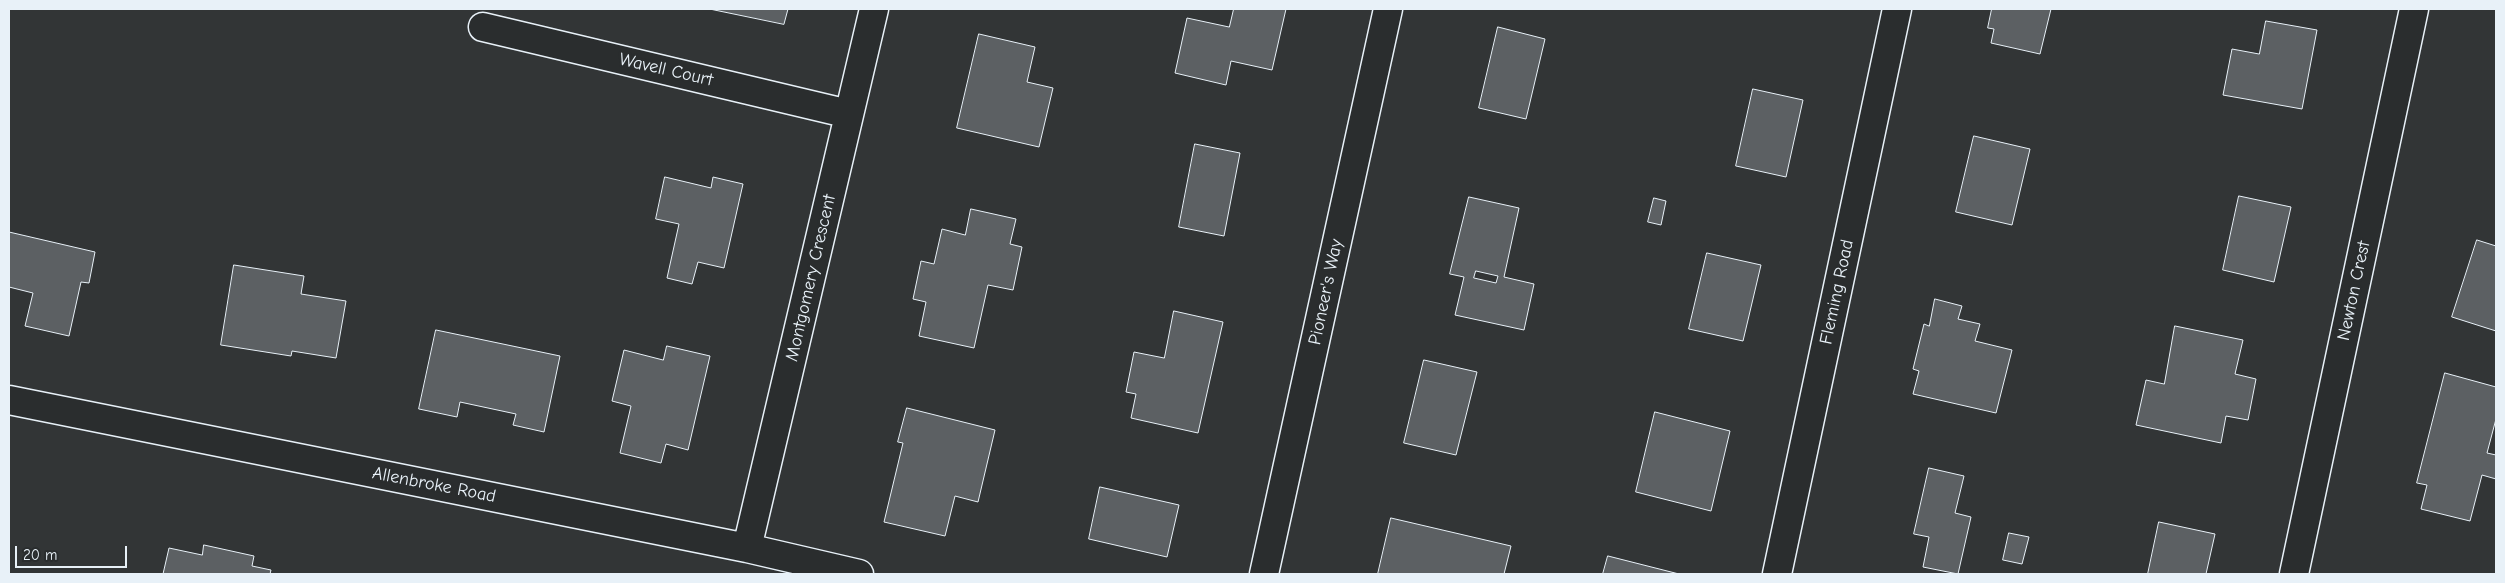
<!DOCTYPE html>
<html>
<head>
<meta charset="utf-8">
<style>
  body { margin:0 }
  #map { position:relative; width:2505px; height:583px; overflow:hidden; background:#323536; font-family:"Comic Neue",sans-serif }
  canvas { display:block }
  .frame { position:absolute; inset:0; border:10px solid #e8f1f8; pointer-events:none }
  .scale { position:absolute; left:15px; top:546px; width:112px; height:22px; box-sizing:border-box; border:2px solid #e8f1f8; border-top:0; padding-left:6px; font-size:15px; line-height:18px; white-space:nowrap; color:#e8f1f8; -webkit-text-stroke:4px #2a2d2e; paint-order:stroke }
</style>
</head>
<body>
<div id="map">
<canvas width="2505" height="583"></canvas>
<div class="frame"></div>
<div class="scale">20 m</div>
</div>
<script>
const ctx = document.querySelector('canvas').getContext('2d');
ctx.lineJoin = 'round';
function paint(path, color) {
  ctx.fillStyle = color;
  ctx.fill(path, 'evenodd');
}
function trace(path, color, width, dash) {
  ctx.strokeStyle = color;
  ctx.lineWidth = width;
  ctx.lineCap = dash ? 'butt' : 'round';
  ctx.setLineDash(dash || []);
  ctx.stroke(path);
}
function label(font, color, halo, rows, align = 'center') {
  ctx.font = font + ' "Comic Neue",sans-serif';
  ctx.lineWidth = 5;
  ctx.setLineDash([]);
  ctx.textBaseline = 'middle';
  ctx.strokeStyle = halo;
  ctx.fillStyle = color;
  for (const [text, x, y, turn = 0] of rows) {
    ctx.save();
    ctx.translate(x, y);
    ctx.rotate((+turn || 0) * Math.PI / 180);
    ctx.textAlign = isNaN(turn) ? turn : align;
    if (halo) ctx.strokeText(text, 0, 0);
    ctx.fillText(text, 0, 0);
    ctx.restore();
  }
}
const building = new Path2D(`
  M710 9H788L784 24Z
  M1234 9H1286L1272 70 1231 61 1226 85 1175 73 1187 18 1229 27Z
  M1992 9H2051L2040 54 1991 43 1994 29 1988 28Z
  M2266 21 2317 30 2302 109 2223 95 2232 49 2259 54Z
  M1498 27 1545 39 1526 119 1479 108Z
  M979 34 1035 47 1027 82 1053 88 1039 147 957 128Z
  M1753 89 1803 100 1786 177 1736 166Z
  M1974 136 2030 149 2012 225 1956 212Z
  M1195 144 1240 153 1224 236 1179 227Z
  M665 177 711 188 713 177 743 184 724 268 698 262 692 284 667 278 679 224 656 219Z
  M2239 196 2291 207 2274 282 2223 270Z
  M1469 197 1519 208 1504 277 1534 284 1524 330 1455 315 1464 277 1450 274ZM1476 271 1498 276 1496 283 1474 278Z
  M1654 198 1666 201 1661 225 1648 222Z
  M971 209 1016 219 1010 244 1022 247 1013 290 988 285 974 348 919 336 926 302 913 299 921 261 934 264 942 229 965 235Z
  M9 232 95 252 89 283 81 282 69 336 25 326 33 293 9 287Z
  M2477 240 2496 246V331L2452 317Z
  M1707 253 1761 265 1743 341 1689 329Z
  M234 265 304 276 301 294 346 301 336 358 292 351 291 356 221 345Z
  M1935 299 1962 306 1958 319 1980 324 1975 341 2012 350 1996 413 1913 394 1919 371 1913 369 1924 324 1929 326Z
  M1174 311 1223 322 1198 433 1131 418 1136 394 1126 392 1134 352 1164 358Z
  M2175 326 2243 340 2235 374 2256 379 2248 420 2226 416 2221 443 2136 425 2146 380 2164 384Z
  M436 330 560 356 544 432 513 425 516 414 460 402 457 417 419 409Z
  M667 346 710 356 688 450 666 444 661 463 620 453 631 406 612 401 624 350 663 360Z
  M1424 360 1477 372 1456 455 1404 443Z
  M2445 373 2496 387V419L2487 453 2496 455V479L2482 475 2470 521 2421 509 2427 485 2417 483Z
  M907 408 995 430 978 502 955 496 945 536 884 522 903 443 898 442Z
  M1655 412 1730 431 1711 511 1636 492Z
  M1929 468 1964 476 1955 513 1971 517 1958 574 1923 567 1929 537 1914 534Z
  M1100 487 1179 505 1167 557 1089 539Z
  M1391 518 1511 546 1504 574H1378Z
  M2159 522 2215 534 2206 574H2148Z
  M2009 533 2029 537 2022 564 2003 560Z
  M204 545 254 556 252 566 271 570 270 574H163L169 548 202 555Z
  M1608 556 1679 574H1603Z`);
paint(building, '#5c6063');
trace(building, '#e8f1f8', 1);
const street = new Path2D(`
  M483 27 849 114
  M9 400 747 548 859 574
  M747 548 874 9
  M1777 574 1897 9
  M2294 574 2414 9`);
const secondary = new Path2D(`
  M1264 574 1388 9`);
trace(street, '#e8f1f8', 31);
trace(secondary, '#e8f1f8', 31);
trace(street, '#2a2d2e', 28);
trace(secondary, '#2a2d2e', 28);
label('18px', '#e8f1f8', '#2a2d2e', [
  ["Wavell Court",666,70,13],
  ["Montgomery Crescent",811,278,-77],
  ["Newton Crest",2354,291,-78],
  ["Pioneer's Way",1326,292,-78],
  ["Fleming Road",1837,292,-78],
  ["Allenbroke Road",434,485,11]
]);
</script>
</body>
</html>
